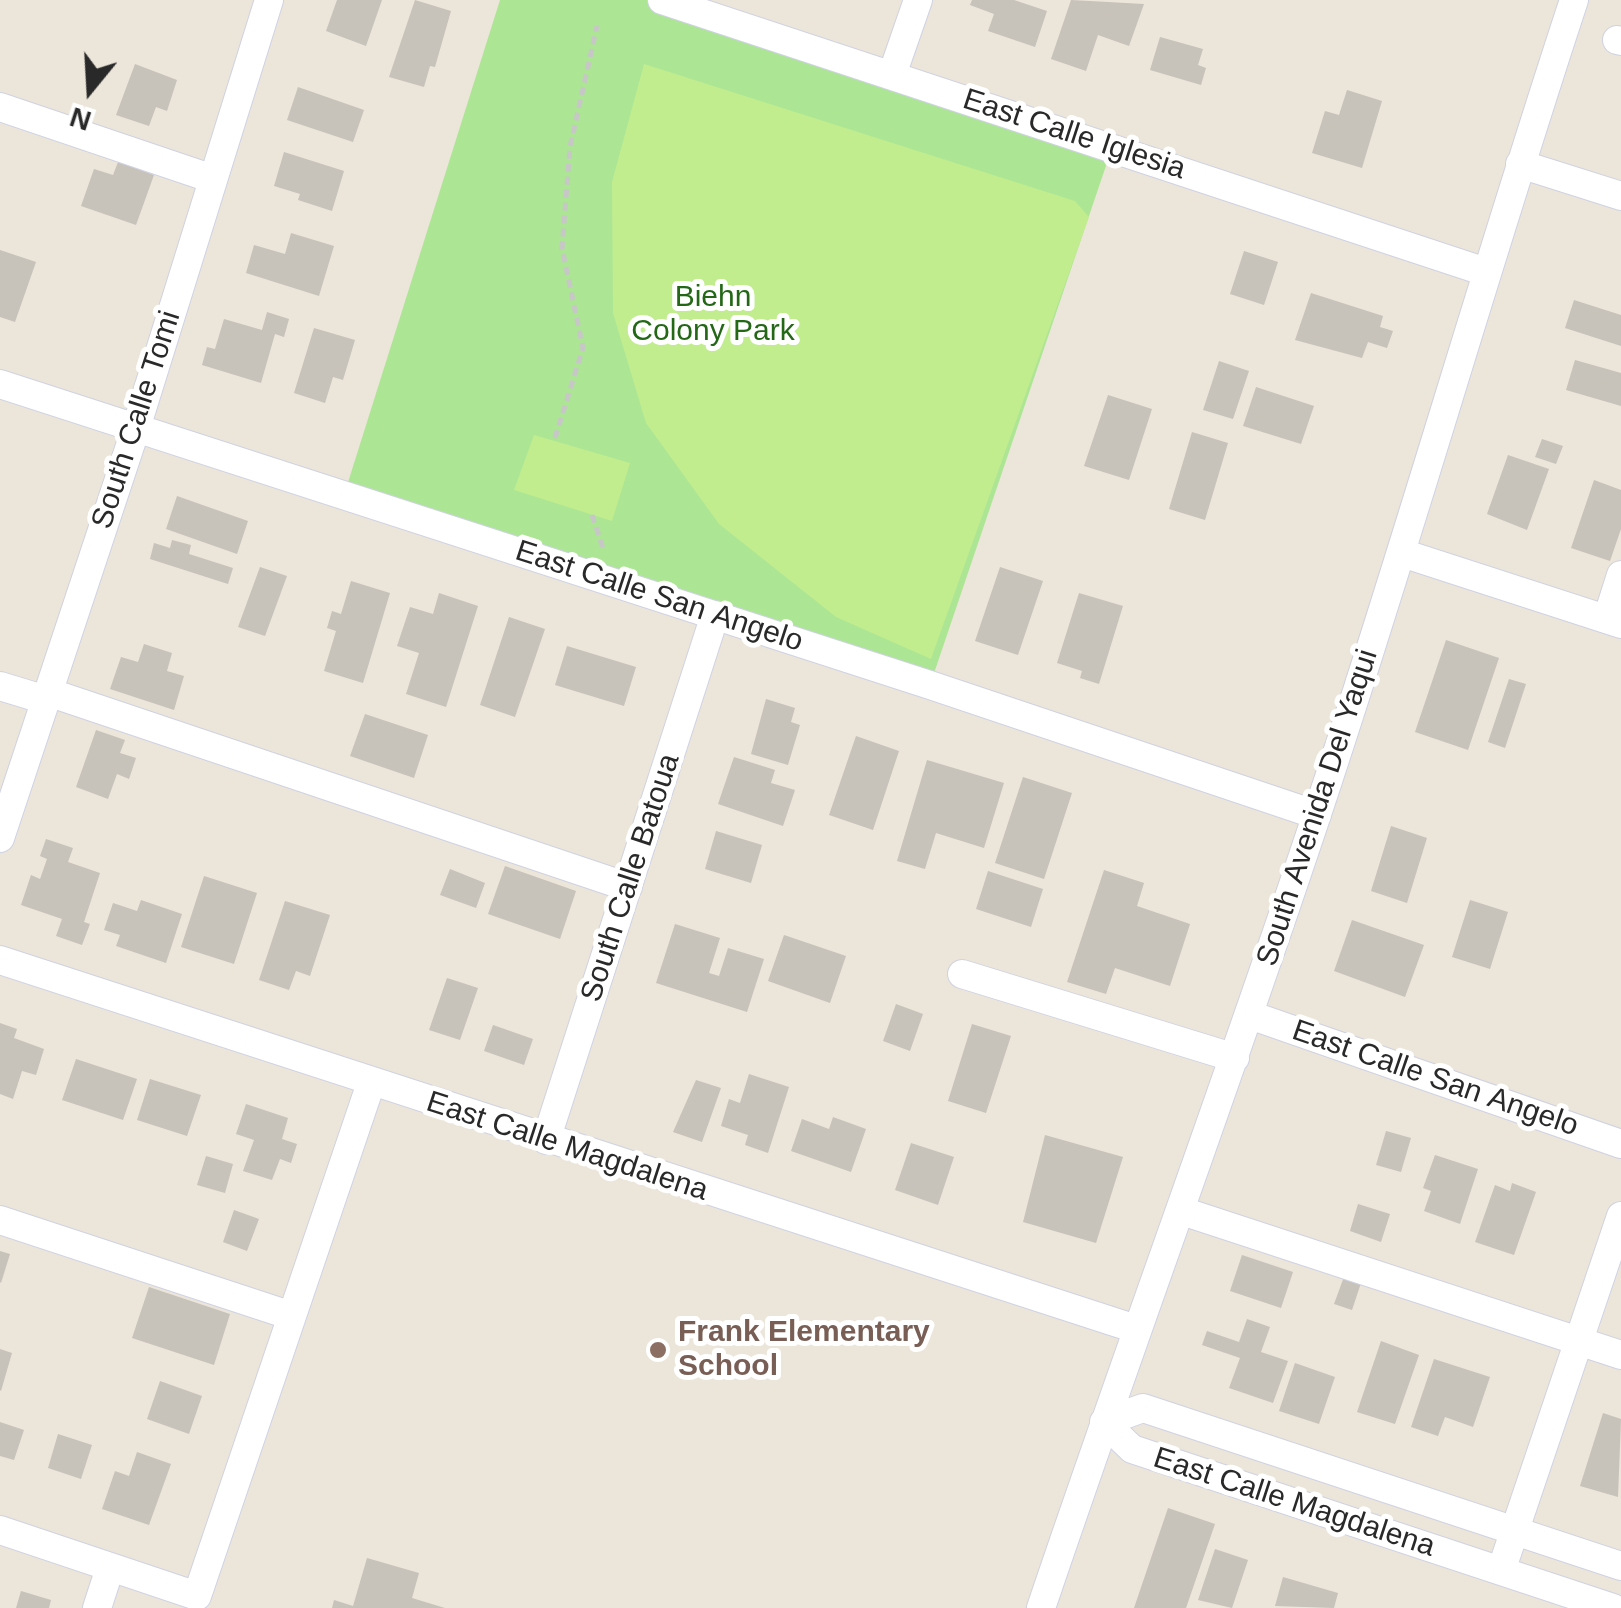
<!DOCTYPE html>
<html>
<head>
<meta charset="utf-8">
<style>
  body { margin:0 }
  #map { position:relative; width:1621px; height:1608px; overflow:hidden; background:#ece5da; font-family:Helvetica,sans-serif }
  canvas { display:block }
  .north { position:absolute; left:40px; top:40px; width:100px; height:100px; -webkit-text-stroke:8px #fff; paint-order:stroke; rotate:198deg; font-size:28px; font-weight:700; line-height:40px; text-align:center; color:#292929 }
  .north::after { content:''; display:block; margin:auto; width:35px; height:45px; background:#292929; clip-path:polygon(50% 0,100% 100%,50% 72%,0 100%) }
</style>
</head>
<body>
<div id="map">
<canvas width="1621" height="1608"></canvas>
<div class="north">N</div>
</div>
<script>
const ctx = document.querySelector('canvas').getContext('2d');
ctx.lineJoin = 'round';
function paint(path, color) {
  ctx.fillStyle = color;
  ctx.fill(path, 'evenodd');
}
function trace(path, color, width, dash) {
  ctx.strokeStyle = color;
  ctx.lineWidth = width;
  ctx.lineCap = dash ? 'butt' : 'round';
  ctx.setLineDash(dash || []);
  ctx.stroke(path);
}
function label(font, color, halo, rows, align = 'center') {
  ctx.font = font + ' Helvetica,sans-serif';
  ctx.lineWidth = 10;
  ctx.setLineDash([]);
  ctx.textBaseline = 'middle';
  ctx.strokeStyle = halo;
  ctx.fillStyle = color;
  for (const [text, x, y, turn = 0] of rows) {
    ctx.save();
    ctx.translate(x, y);
    ctx.rotate((+turn || 0) * Math.PI / 180);
    ctx.textAlign = isNaN(turn) ? turn : align;
    if (halo) ctx.strokeText(text, 0, 0);
    ctx.fillText(text, 0, 0);
    ctx.restore();
  }
}
paint(new Path2D(`
  M500 0H662L1112 148 930 685 344 495Z`), '#ace594');
paint(new Path2D(`
  M644 64 1075 201 1089 217 931 659 836 617 719 524 646 423 613 313 612 182Z
  M534 435 630 463 612 521 514 490Z`), '#c1ed8f');
paint(new Path2D(`
  M337 0H382L366 46 326 31Z
  M415 0 451 11 435 67 430 66 424 87 389 77Z
  M972 0H1014L1047 11 1035 47 988 31 994 14 970 5Z
  M1071 0 1144 4 1129 46 1098 35 1086 71 1051 59Z
  M1160 37 1203 49 1198 65 1206 68 1201 85 1150 70Z
  M135 64 177 80 167 111 156 107 149 126 116 115Z
  M298 87 364 110 353 142 287 120Z
  M1347 90 1382 101 1362 168 1312 153 1325 111 1339 115Z
  M284 152 344 171 332 211 298 200 300 194 274 186Z
  M118 162 154 175 136 225 81 206 94 169 113 175Z
  M291 233 334 246 319 296 246 273 254 245 285 254Z
  M0 250 36 262 15 322 0 317Z
  M1244 251 1278 262 1264 305 1230 294Z
  M1311 293 1383 316 1380 327 1393 331 1387 348 1368 342 1362 358 1295 340Z
  M1574 300 1621 315V346L1565 328Z
  M267 312 289 319 284 337 275 334 261 383 202 365 207 347 215 349 224 319 262 330Z
  M314 328 355 340 343 380 333 377 325 403 294 393Z
  M1575 360 1621 373V406L1566 390Z
  M1219 361 1249 371 1233 419 1203 410Z
  M1256 387 1314 406 1301 444 1243 426Z
  M1108 395 1152 409 1129 480 1084 466Z
  M1192 432 1228 443 1205 520 1169 509Z
  M1542 439 1563 446 1556 464 1535 457Z
  M1508 455 1549 469 1527 530 1487 514Z
  M1594 480 1621 490V529L1610 561 1571 548Z
  M177 496 248 521 237 554 166 529Z
  M172 540 191 545 189 554 233 568 228 584 150 559 154 543 170 548Z
  M260 567 287 576 265 636 238 627Z
  M1000 567 1043 581 1018 655 975 641Z
  M351 581 390 593 363 683 324 671 336 631 327 628 332 611 341 614Z
  M439 593 478 606 446 707 406 694 419 653 397 646 410 607 433 614Z
  M1079 593 1123 606 1099 684 1080 678 1082 671 1057 663Z
  M509 617 545 629 515 717 480 705Z
  M1446 640 1499 658 1468 750 1415 732Z
  M144 644 172 653 167 671 184 676 174 710 110 689 121 657 138 662Z
  M567 646 636 667 624 706 555 685Z
  M1509 679 1526 684 1505 748 1488 742Z
  M766 699 795 708 791 722 800 725 788 765 751 754Z
  M365 714 428 735 414 778 350 756Z
  M96 730 125 740 120 753 136 758 129 779 117 774 108 799 76 787Z
  M856 736 899 751 873 830 829 815Z
  M734 757 775 770 771 783 795 790 783 826 718 804Z
  M927 760 1004 783 984 848 936 833 925 869 897 861Z
  M1023 777 1072 793 1044 879 995 863Z
  M1391 826 1427 838 1407 903 1371 891Z
  M716 831 762 845 751 883 705 869Z
  M46 839 73 848 68 862 100 873 84 922 90 924 82 945 56 936 62 919 21 905 31 875 40 879 47 859 40 856Z
  M505 866 576 891 560 939 488 914Z
  M450 869 485 883 476 908 440 895Z
  M1104 870 1144 883 1137 906 1190 924 1170 986 1115 968 1106 994 1067 982Z
  M988 871 1043 889 1031 927 976 909Z
  M204 876 257 893 234 964 181 947Z
  M141 900 182 914 166 963 116 946 120 935 104 930 113 903 137 911Z
  M1470 900 1508 912 1490 969 1452 957Z
  M285 901 330 915 310 976 296 971 289 990 259 980Z
  M1352 920 1424 945 1405 997 1334 971Z
  M675 924 720 938 709 973 719 976 728 948 764 959 747 1012 656 983Z
  M784 935 846 956 830 1003 768 981Z
  M447 978 478 988 460 1040 429 1030Z
  M896 1004 923 1014 910 1051 883 1041Z
  M0 1023 17 1029 14 1038 44 1049 36 1075 22 1071 13 1099 0 1094Z
  M972 1024 1011 1036 986 1113 948 1101Z
  M493 1025 533 1039 524 1065 484 1051Z
  M76 1059 137 1079 123 1120 62 1100Z
  M749 1074 789 1087 768 1153 745 1145 748 1135 721 1126 729 1099 740 1103Z
  M150 1079 201 1095 187 1136 137 1120Z
  M696 1080 721 1088 702 1142 673 1132Z
  M246 1104 288 1118 282 1139 297 1144 291 1163 280 1159 272 1180 243 1171 254 1140 236 1134Z
  M833 1117 866 1129 851 1172 791 1151 802 1119 829 1129Z
  M1386 1131 1411 1138 1401 1172 1376 1165Z
  M1045 1135 1123 1157 1096 1243 1023 1222Z
  M911 1143 954 1157 938 1205 895 1190Z
  M1435 1155 1478 1169 1460 1224 1424 1211 1431 1191 1423 1188Z
  M206 1156 233 1164 225 1193 197 1185Z
  M1512 1183 1536 1192 1514 1255 1475 1242 1495 1185 1510 1191Z
  M1358 1204 1390 1214 1381 1242 1350 1231Z
  M234 1210 259 1219 247 1251 223 1242Z
  M0 1251 10 1254 1 1283 0 1282Z
  M1242 1255 1293 1272 1281 1308 1230 1291Z
  M1345 1274 1362 1280 1352 1310 1334 1304Z
  M149 1287 230 1314 214 1365 132 1338Z
  M1247 1319 1270 1327 1261 1352 1288 1361 1273 1403 1229 1388 1240 1358 1202 1345 1207 1331 1239 1342Z
  M1381 1341 1419 1355 1395 1424 1357 1412Z
  M0 1349 12 1353 1 1391 0 1390Z
  M1434 1359 1490 1377 1473 1427 1445 1417 1438 1436 1411 1427Z
  M1295 1363 1335 1377 1319 1424 1279 1411Z
  M160 1381 202 1396 189 1434 147 1419Z
  M1603 1413 1621 1419 1618 1497 1580 1486Z
  M0 1422 24 1430 14 1460 0 1456Z
  M58 1434 92 1445 81 1479 48 1468Z
  M137 1452 171 1464 149 1525 102 1509 115 1471 129 1476Z
  M1168 1508 1215 1524 1186 1608H1134Z
  M1215 1549 1248 1560 1232 1608 1198 1600Z
  M367 1558 419 1573 412 1598 445 1608H332L334 1600 353 1606Z
  M1283 1577 1338 1593 1334 1608 1275 1606Z
  M21 1591 51 1600 49 1608H16Z`), '#c7c2ba');
const minor = new Path2D(`
  M662 0 1486 272
  M1617 40 1621 41
  M892 75 918 0
  M0 107 213 179
  M1520 164 1621 196
  M0 384 930 685 1317 815
  M1402 553 1621 624
  M1607 619 1621 575
  M0 686 46 700
  M48 692 628 887
  M0 838 136 428 269 0
  M0 960 1136 1329
  M962 974 1235 1058
  M1250 1015 1621 1144
  M546 1140 715 615
  M1182 1211 1621 1355
  M0 1220 292 1316
  M0 1530 197 1596 371 1083
  M1501 1571 1621 1216
  M97 1608 110 1568
  M1041 1608C1130 1345 1227 1084 1315 820 1406 548 1484 272 1574 0
  M1613 1608 1132 1449 1104 1422 1143 1408 1621 1566`);
trace(minor, '#cfd2e3', 30);
trace(new Path2D(`
  M555 438 583 348 562 248 570 147 597 26
  M592 515 604 551`), '#c7c7c7', 5, [8, 5]);
trace(minor, '#fff', 28);
for (const [x, y, r, color] of [
  [658,1350,10,"#8d6e63"]
]) {
  const dot = new Path2D();
  dot.arc(x, y, r, 0, 2 * Math.PI);
  ctx.fillStyle = color;
  ctx.fill(dot);
  trace(dot, '#fff', 4);
}
label('30px', '#292929', '#fff', [
  ["East Calle Iglesia",1074,135,18],
  ["South Calle Tomi",137,420,-72],
  ["East Calle San Angelo",659,597,18],
  ["South Avenida Del Yaqui",1318,808,-72],
  ["South Calle Batoua",631,878,-72],
  ["East Calle San Angelo",1435,1079,19],
  ["East Calle Magdalena",567,1147,18],
  ["East Calle Magdalena",1294,1503,18]
]);
label('30px', '#246817', '#fff', [
  ["Biehn",713,298],
  ["Colony Park",713,332]
]);
label('bold 30px', '#785e54', '#fff', [
  ["Frank Elementary",678,1333],
  ["School",678,1367]
], 'left');
</script>
</body>
</html>
